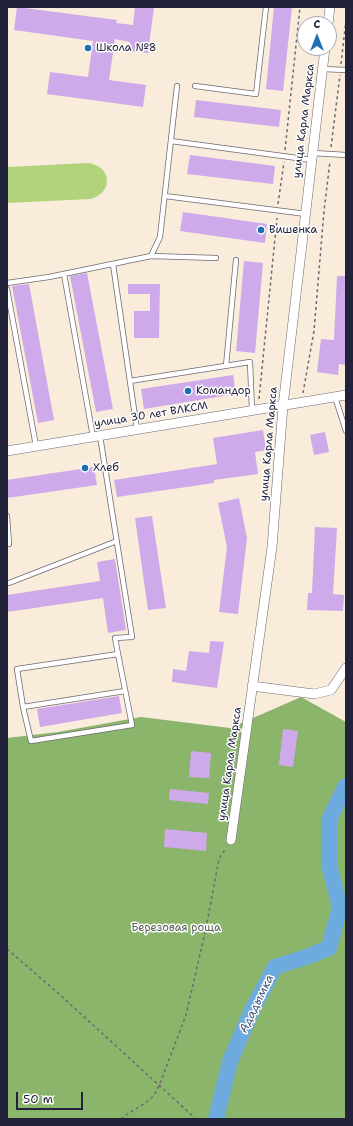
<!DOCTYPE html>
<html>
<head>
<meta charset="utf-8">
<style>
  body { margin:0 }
  #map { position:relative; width:353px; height:1126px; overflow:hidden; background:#f9ecdb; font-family:"Shantell Sans",sans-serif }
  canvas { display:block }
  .frame { position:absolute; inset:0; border:8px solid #22223b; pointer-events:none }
  .north { position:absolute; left:297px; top:16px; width:40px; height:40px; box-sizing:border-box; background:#fff; border:1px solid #a7a7b1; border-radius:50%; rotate:0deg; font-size:11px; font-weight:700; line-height:16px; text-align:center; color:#22223b }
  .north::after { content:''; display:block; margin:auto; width:14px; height:18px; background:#1f6fb2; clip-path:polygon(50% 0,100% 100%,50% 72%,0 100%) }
  .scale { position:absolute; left:16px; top:1092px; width:67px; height:18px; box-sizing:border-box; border:2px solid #22223b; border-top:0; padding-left:5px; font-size:12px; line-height:14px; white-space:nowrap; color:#22223b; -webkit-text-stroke:3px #fff; paint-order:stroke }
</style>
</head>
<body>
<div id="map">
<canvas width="353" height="1126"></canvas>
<div class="frame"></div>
<div class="north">С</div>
<div class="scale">50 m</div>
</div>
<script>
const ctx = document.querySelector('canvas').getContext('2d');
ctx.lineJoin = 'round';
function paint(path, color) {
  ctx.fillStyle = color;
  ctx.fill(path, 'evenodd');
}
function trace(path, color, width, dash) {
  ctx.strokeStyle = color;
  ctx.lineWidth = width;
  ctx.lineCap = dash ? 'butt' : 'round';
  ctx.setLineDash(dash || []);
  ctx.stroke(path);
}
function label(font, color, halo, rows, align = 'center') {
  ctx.font = font + ' "Shantell Sans",sans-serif';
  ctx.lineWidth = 3;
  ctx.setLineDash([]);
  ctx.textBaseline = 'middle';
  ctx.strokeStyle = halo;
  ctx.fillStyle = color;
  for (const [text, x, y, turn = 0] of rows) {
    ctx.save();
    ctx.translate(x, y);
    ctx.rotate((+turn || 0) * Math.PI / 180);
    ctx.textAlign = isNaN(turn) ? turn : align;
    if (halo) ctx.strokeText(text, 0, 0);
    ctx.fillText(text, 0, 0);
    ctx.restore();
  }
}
paint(new Path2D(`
  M88 163C112 166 114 193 90 199L7 203V167Z`), '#b0d37c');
paint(new Path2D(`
  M301 697 346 722V1119H7V738L58 732 141 717 230 728Z`), '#8cb56c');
trace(new Path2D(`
  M216 1119 230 1061 253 1008 275 967 306 957 329 948 340 907 329 865V820L344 789 346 786`), '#6dabdf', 16);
paint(new Path2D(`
  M17 7 117 20 116 23 133 25 135 7H154L148 53 129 51 130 42 115 39 109 80 146 85 143 107 47 94 50 72 88 77 93 41 14 30Z
  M274 7H292L283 91 266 89Z
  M196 100 281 110 279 127 194 117Z
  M190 155 275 166 273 184 187 174Z
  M183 212 267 224 265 243 180 231Z
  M244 261 263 263 255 353 236 351Z
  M87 273 113 409 96 412 70 276Z
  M337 276H346V365L339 364 338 375 317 372 321 339 334 340Z
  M29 284 54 420 38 423 12 286Z
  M128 284H160L159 338H134V311H150V294H128Z
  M233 375 236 394 144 409 141 389Z
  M263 430 266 450 255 452 258 474 214 480V483L117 497 114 480 217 464 213 438Z
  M325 432 329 452 314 455 310 435Z
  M94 467 97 485 7 498V480Z
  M239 498 247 538 238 614 219 612 227 547 218 503Z
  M152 516 166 608 148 610 135 518Z
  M315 527 337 528 333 594 344 595 343 611 307 610 308 593H312Z
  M115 559 126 630 108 633 103 598 7 612V595L100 581 97 562Z
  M210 641 224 642 217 688 172 682 173 669 186 671 189 651 209 653Z
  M119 696 122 713 40 727 37 709Z
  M283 729 298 731 293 767 279 765Z
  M191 751 211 753 209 778 189 777Z
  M170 789 209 793 208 804 169 800Z
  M165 829 207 833 206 851 164 847Z`), '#ceaaea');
const lane = new Path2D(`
  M323 69 346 70
  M195 86 256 94 266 7
  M171 141 312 160
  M313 153 346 155
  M165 196 306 214
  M151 256 160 237 177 86
  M113 264 137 430
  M64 274 93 437
  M7 283 49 277 151 256 216 258
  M7 289 36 446
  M226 366 236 260
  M130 381 250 362 252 411
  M335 397 346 431
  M100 436 132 637 115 638 118 654
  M7 516 9 544H7
  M9 583 117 541
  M23 707 31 741 132 725 118 654 17 669 23 707 125 691`);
const street = new Path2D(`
  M328 24 330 7
  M7 451 346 395
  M252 686 314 694 331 690 346 668
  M231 840 272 547 283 406 325 48`);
trace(lane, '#6d6973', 6);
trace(street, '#6d6973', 10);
trace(new Path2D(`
  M341 64 346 20
  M331 147 340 75
  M285 150 300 7
  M278 204 284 162
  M303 393 314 331 324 211 330 161
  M259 399 277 218
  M7 949 58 993 196 1119
  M121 1119C131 1110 146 1105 154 1095 156 1092 157 1089 159 1086L186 1015 205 933 219 859 226 848`), '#6d6973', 1.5, [3, 3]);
trace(lane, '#fff', 4.5);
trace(street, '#fff', 9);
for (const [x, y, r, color] of [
  [88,48,4,"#1f6fb2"],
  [261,230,4,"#1f6fb2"],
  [188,391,4,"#1f6fb2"],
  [85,468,4,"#1f6fb2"]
]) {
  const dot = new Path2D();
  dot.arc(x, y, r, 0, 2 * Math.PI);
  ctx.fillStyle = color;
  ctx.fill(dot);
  trace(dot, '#fff', 1.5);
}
label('11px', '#22223b', '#fff', [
  ["Школа №8",96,48],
  ["Вишенка",269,230],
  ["Командор",196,391],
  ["Хлеб",93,468]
], 'left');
label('11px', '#22223b', '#fff', [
  ["улица Карла Маркса",304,121,-83],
  ["улица 30 лет ВЛКСМ",151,415,-9],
  ["улица Карла Маркса",269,444,-85],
  ["улица Карла Маркса",230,764,-82]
]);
label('11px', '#546052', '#fff', [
  ["Березовая роща",176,928]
]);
label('italic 12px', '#40597d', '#fff', [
  ["Ададымка",257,1004,-64]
]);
</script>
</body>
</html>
